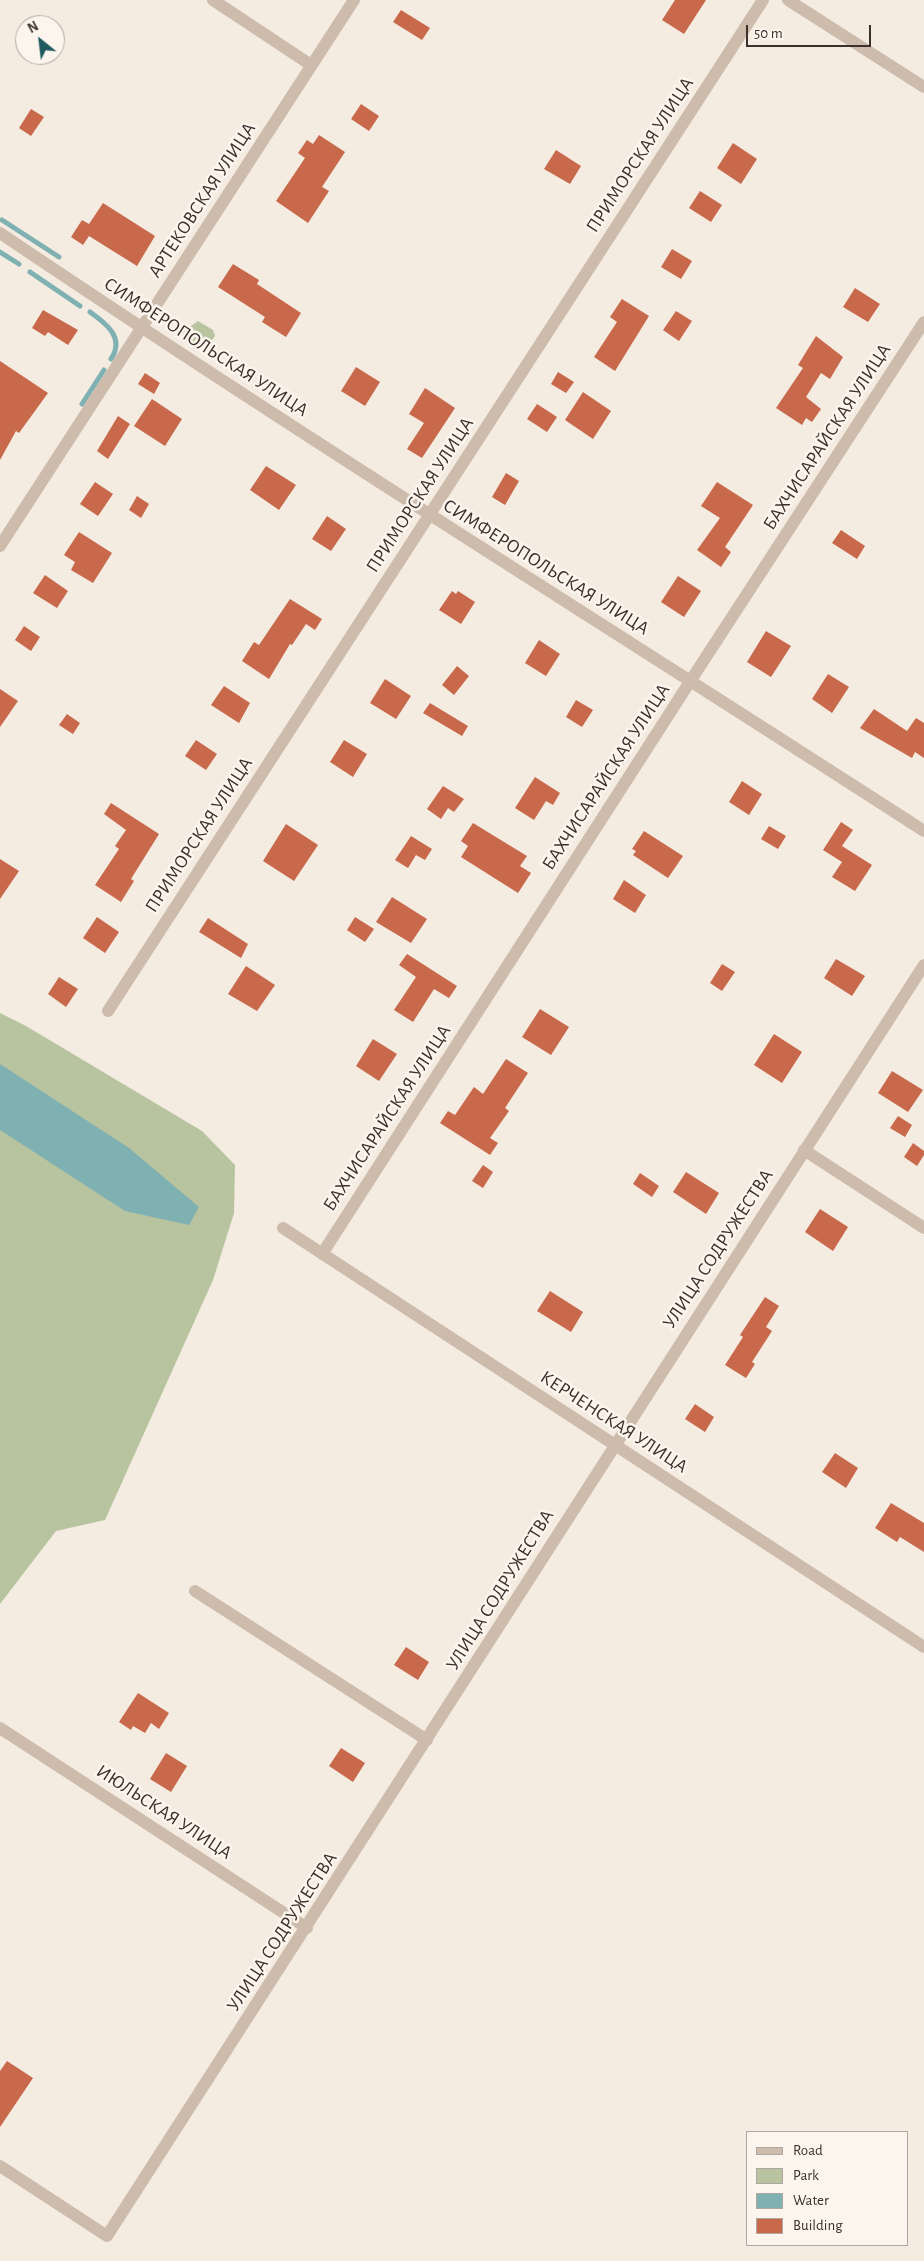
<!DOCTYPE html>
<html>
<head>
<meta charset="utf-8">
<style>
  body { margin:0 }
  #map { position:relative; width:924px; height:2261px; overflow:hidden; background:#f4ebe1; font-family:"Alegreya Sans",sans-serif }
  canvas { display:block }
  .legend { position:absolute; left:746px; top:2131px; width:162px; height:115px; box-sizing:border-box; background:#fbf5ee; border:1px solid #aea6a0; margin:0; padding:6px 9px; list-style:none; font-size:15px; color:#3b302b }
  .legend li { display:flex; align-items:center; gap:10px; height:25px }
  .legend b { width:25px; border:1px solid #aea6a0 }
  .north { position:absolute; left:15px; top:15px; width:50px; height:50px; box-sizing:border-box; background:#fbf5ee; border:1px solid #aea6a0; border-radius:50%; rotate:331deg; font-size:14px; font-weight:700; line-height:20px; text-align:center; color:#3b302b }
  .north::after { content:''; display:block; margin:auto; width:18px; height:22px; background:#1f5a5e; clip-path:polygon(50% 0,100% 100%,50% 72%,0 100%) }
  .scale { position:absolute; left:746px; top:25px; width:125px; height:22px; box-sizing:border-box; border:2px solid #3b302b; border-top:0; padding-left:6px; font-size:15px; line-height:18px; white-space:nowrap; color:#3b302b; -webkit-text-stroke:4px #fbf5ee; paint-order:stroke }
</style>
</head>
<body>
<div id="map">
<canvas width="924" height="2261"></canvas>
<ul class="legend">
<li><b style="height:6px;background:#cdbbac"></b>Road</li>
<li><b style="height:14px;background:#b8c4a0"></b>Park</li>
<li><b style="height:14px;background:#7fb0b2"></b>Water</li>
<li><b style="height:14px;background:#c8694b"></b>Building</li>
</ul>
<div class="north">N</div>
<div class="scale">50 m</div>
</div>
<script>
const ctx = document.querySelector('canvas').getContext('2d');
ctx.lineJoin = 'round';
function paint(path, color) {
  ctx.fillStyle = color;
  ctx.fill(path, 'evenodd');
}
function trace(path, color, width, dash) {
  ctx.strokeStyle = color;
  ctx.lineWidth = width;
  ctx.lineCap = dash ? 'butt' : 'round';
  ctx.setLineDash(dash || []);
  ctx.stroke(path);
}
function label(font, color, halo, rows, align = 'center') {
  ctx.font = font + ' "Alegreya Sans",sans-serif';
  ctx.lineWidth = 5;
  ctx.setLineDash([]);
  ctx.textBaseline = 'middle';
  ctx.strokeStyle = halo;
  ctx.fillStyle = color;
  for (const [text, x, y, turn = 0] of rows) {
    ctx.save();
    ctx.translate(x, y);
    ctx.rotate((+turn || 0) * Math.PI / 180);
    ctx.textAlign = isNaN(turn) ? turn : align;
    if (halo) ctx.strokeText(text, 0, 0);
    ctx.fillText(text, 0, 0);
    ctx.restore();
  }
}
paint(new Path2D(`
  M198 321 213 330 215 336 206 348 195 349 181 339 184 331Z
  M0 1013 26 1026 202 1131 235 1165 234 1213 213 1280 105 1520 56 1531 0 1604Z`), '#b8c4a0');
paint(new Path2D(`
  M0 1064 129 1148 199 1207 189 1225 125 1211 0 1130Z`), '#7fb0b2');
trace(new Path2D(`
  M2 220 59 257
  M0 252 19 264
  M30 272 80 306
  M90 312C107 324 125 338 111 359
  M82 404 104 370`), '#7fb0b2', 5);
paint(new Path2D(`
  M675 0H706L684 34 662 20Z
  M401 10 430 28 422 40 393 22Z
  M361 104 379 116 369 131 351 119Z
  M31 109 44 117 31 136 19 128Z
  M319 135 345 152 322 187 329 191 308 223 276 201 305 158 298 153 307 140 313 144Z
  M733 143 757 159 741 184 717 168Z
  M556 150 581 166 570 184 544 169Z
  M700 191 722 205 711 222 689 208Z
  M103 203 155 236 137 266 89 236 83 245 71 237 82 220 89 224Z
  M672 249 692 261 681 279 661 267Z
  M233 264 259 280 257 284 301 313 286 337 262 322 265 317 218 287Z
  M855 288 880 304 868 322 843 307Z
  M622 299 649 316 615 371 594 357 617 322 610 317Z
  M43 310 78 330 68 345 48 332 45 336 32 328Z
  M676 311 692 321 679 341 663 330Z
  M816 336 843 357 830 379 821 373 806 397 821 409 812 422 806 418 802 425 776 408 803 368 798 365Z
  M0 361 48 393 19 433 16 431 0 460Z
  M356 367 380 382 365 406 341 391Z
  M558 372 574 382 566 393 551 384Z
  M145 373 160 383 154 394 138 384Z
  M425 388 455 408 422 458 407 449 424 423 409 414Z
  M583 392 611 411 593 439 565 420Z
  M152 399 182 419 165 446 134 426Z
  M537 404 557 417 547 432 527 419Z
  M118 416 130 424 108 459 97 451Z
  M266 466 296 485 279 510 250 490Z
  M506 473 519 481 505 505 492 497Z
  M95 482 113 494 98 516 80 504Z
  M717 482 753 505 725 547 731 552 721 567 697 550 720 518 701 506Z
  M137 496 149 504 141 518 129 510Z
  M327 516 346 529 331 551 312 539Z
  M841 530 865 546 857 559 832 543Z
  M79 532 112 553 93 583 71 570 75 562 64 555Z
  M45 575 68 591 57 608 33 593Z
  M678 576 701 591 684 617 661 602Z
  M452 591 456 594 458 591 475 602 461 624 439 610Z
  M290 599 322 619 315 630 306 624 292 645 290 644 269 679 242 661 254 642 259 645Z
  M24 626 40 637 31 651 15 640Z
  M766 631 791 646 771 677 747 662Z
  M539 640 560 654 546 676 525 663Z
  M457 666 469 676 454 695 442 685Z
  M828 674 849 687 832 713 812 699Z
  M385 679 411 696 396 719 370 703Z
  M224 686 250 703 239 723 211 705Z
  M0 689 18 701 0 727Z
  M576 700 593 710 582 727 566 717Z
  M430 703 468 726 462 736 423 713Z
  M874 709 907 731 916 718 924 723V758L915 752 912 758 860 728Z
  M67 714 80 723 73 734 59 725Z
  M196 740 217 754 206 770 185 756Z
  M344 740 367 754 353 777 330 762Z
  M535 777 560 793 553 805 546 801 534 820 515 808Z
  M742 781 762 794 749 815 729 802Z
  M443 786 464 799 454 812 448 808 441 819 427 809Z
  M111 803 159 834 131 879 134 881 121 902 95 885 119 849 115 846 126 830 104 814Z
  M841 822 853 830 842 846 872 865 855 891 832 877 842 862 823 850Z
  M473 823 527 856 520 866 531 873 518 893 461 857 468 846 461 841Z
  M286 824 318 845 294 881 263 861Z
  M769 826 786 836 778 849 761 839Z
  M644 831 683 856 668 878 633 855 636 851 632 849Z
  M411 836 432 849 425 860 416 855 408 868 395 860Z
  M0 859 19 871 0 899Z
  M624 880 646 895 635 913 613 899Z
  M392 897 427 919 411 943 376 922Z
  M97 917 119 932 105 953 83 938Z
  M355 917 374 929 365 942 347 930Z
  M208 918 248 944 241 958 199 932Z
  M407 954 457 986 449 998 434 989 413 1022 394 1010 416 977 399 965Z
  M836 959 865 976 852 996 824 978Z
  M722 964 735 972 722 991 710 983Z
  M246 966 275 985 257 1011 228 994Z
  M59 977 78 989 66 1007 48 994Z
  M540 1009 569 1027 551 1055 522 1037Z
  M774 1034 802 1052 782 1083 754 1065Z
  M373 1039 397 1054 379 1081 356 1066Z
  M506 1059 528 1073 505 1108 509 1111 490 1138 498 1143 490 1155 440 1123 448 1111 455 1115 474 1087 483 1094Z
  M892 1071 923 1090 908 1112 878 1093Z
  M898 1116 912 1125 905 1137 890 1128Z
  M913 1143 924 1151V1155L917 1166 904 1157Z
  M483 1165 493 1172 483 1188 472 1181Z
  M686 1172 719 1193 706 1214 673 1192Z
  M640 1173 659 1186 652 1197 633 1184Z
  M820 1209 848 1227 833 1251 805 1232Z
  M550 1291 583 1312 571 1332 537 1311Z
  M765 1297 779 1306 766 1327 772 1331 752 1362 755 1364 746 1378 725 1365 743 1337 740 1335Z
  M695 1404 714 1417 705 1432 685 1419Z
  M835 1453 858 1468 846 1488 822 1472Z
  M891 1503 924 1523V1552L900 1537 897 1542 875 1528Z
  M406 1647 429 1662 418 1680 394 1665Z
  M138 1693 169 1713 159 1729 151 1723 145 1733 133 1726 131 1730 119 1722Z
  M341 1748 365 1763 353 1782 329 1766Z
  M166 1753 187 1766 171 1792 150 1779Z
  M7 2061 33 2078 0 2127V2071Z`), '#c8694b');
trace(new Path2D(`
  M213 0 311 65
  M788 0 924 87
  M0 233C304 438 616 632 924 831
  M0 546 354 0
  M108 1011 763 0
  M804 1150 924 1228
  M283 1228 924 1647
  M322 1254 691 680 924 322
  M195 1591 427 1740
  M0 1728 307 1928
  M0 2166 107 2236C380 1813 651 1388 924 965`), '#cdbbac', 12);
label('19px', '#3b302b', '#fbf5ee', [
  ["ПРИМОРСКАЯ УЛИЦА",640,155,-57],
  ["АРТЕКОВСКАЯ УЛИЦА",202,200,-57],
  ["СИМФЕРОПОЛЬСКАЯ УЛИЦА",206,347,33],
  ["БАХЧИСАРАЙСКАЯ УЛИЦА",827,437,-57],
  ["ПРИМОРСКАЯ УЛИЦА",420,495,-57],
  ["СИМФЕРОПОЛЬСКАЯ УЛИЦА",546,567,32],
  ["БАХЧИСАРАЙСКАЯ УЛИЦА",606,777,-57],
  ["ПРИМОРСКАЯ УЛИЦА",199,835,-57],
  ["БАХЧИСАРАЙСКАЯ УЛИЦА",387,1118,-57],
  ["УЛИЦА СОДРУЖЕСТВА",718,1249,-57],
  ["КЕРЧЕНСКАЯ УЛИЦА",614,1422,33],
  ["УЛИЦА СОДРУЖЕСТВА",500,1590,-58],
  ["ИЮЛЬСКАЯ УЛИЦА",164,1812,33],
  ["УЛИЦА СОДРУЖЕСТВА",282,1932,-57]
]);
</script>
</body>
</html>
